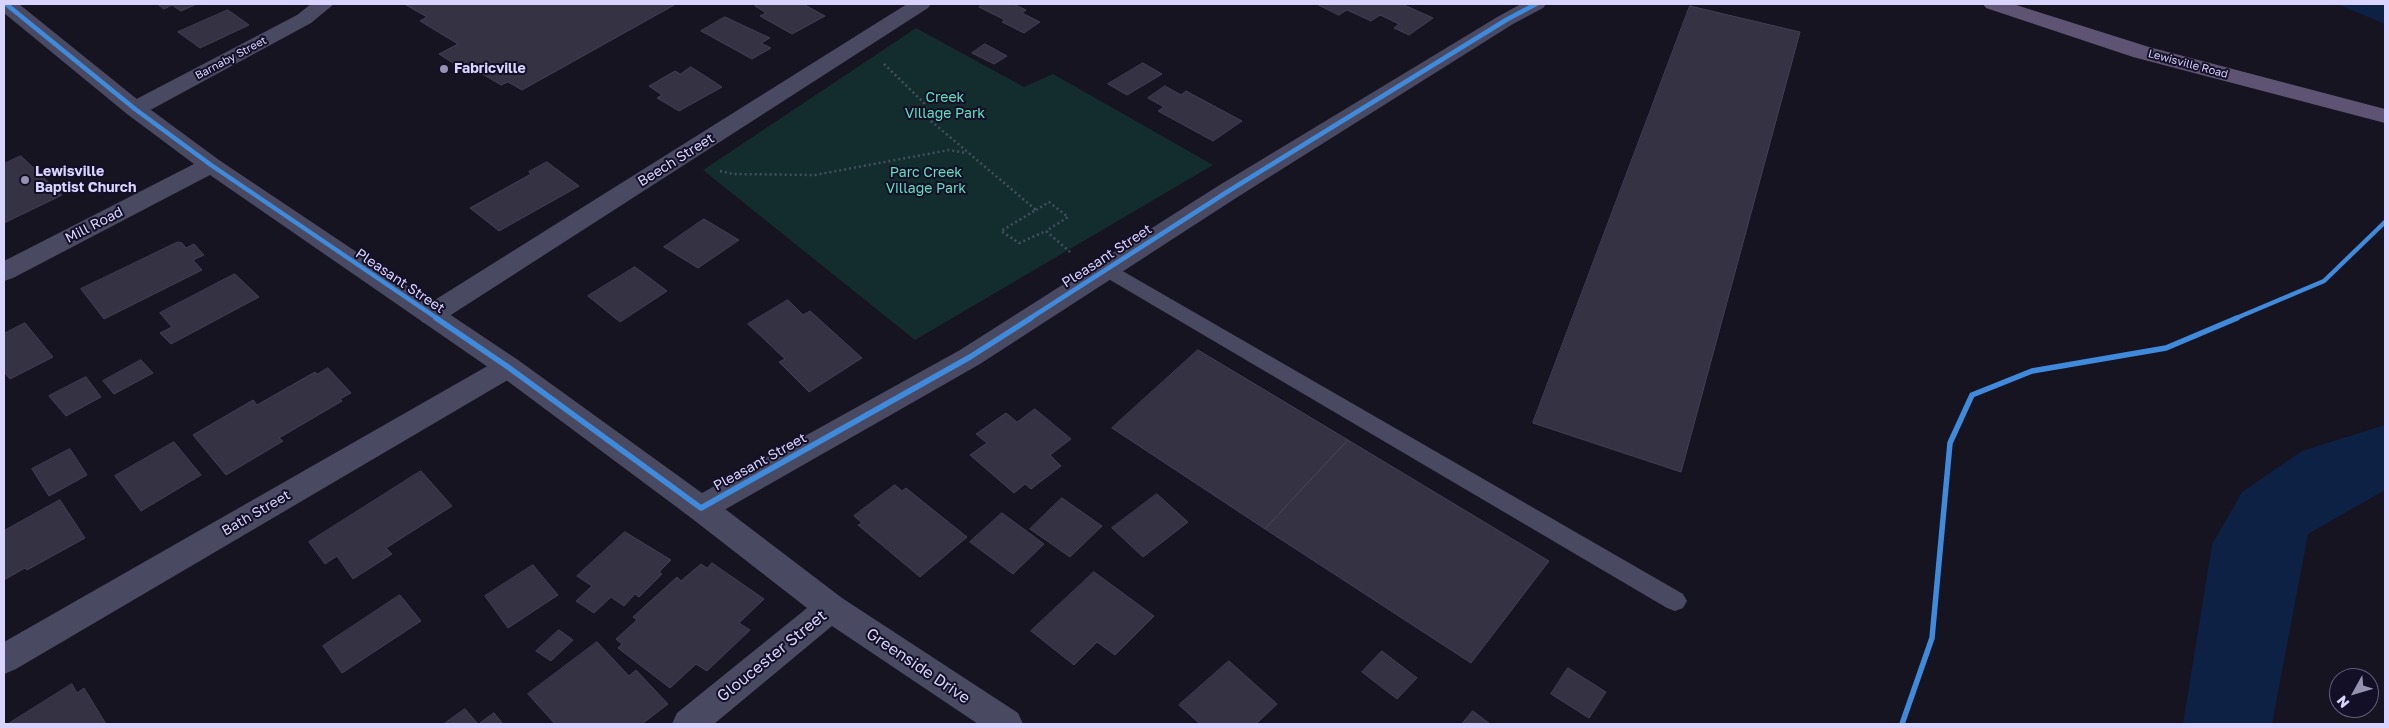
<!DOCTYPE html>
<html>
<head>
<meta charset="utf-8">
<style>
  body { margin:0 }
  #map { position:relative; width:2389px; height:728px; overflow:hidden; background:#161421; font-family:"Golos Text",sans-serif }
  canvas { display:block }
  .frame { position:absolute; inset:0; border:5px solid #d9d4ff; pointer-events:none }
  .north { position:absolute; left:2329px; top:668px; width:50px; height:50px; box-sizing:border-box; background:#130f26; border:1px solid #625e7d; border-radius:50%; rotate:231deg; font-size:14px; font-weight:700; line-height:20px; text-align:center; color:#d9d4ff }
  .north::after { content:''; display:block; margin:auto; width:18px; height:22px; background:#9591b1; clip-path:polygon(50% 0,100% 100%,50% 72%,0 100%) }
</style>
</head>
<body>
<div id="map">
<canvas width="2389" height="728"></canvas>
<div class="frame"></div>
<div class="north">N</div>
</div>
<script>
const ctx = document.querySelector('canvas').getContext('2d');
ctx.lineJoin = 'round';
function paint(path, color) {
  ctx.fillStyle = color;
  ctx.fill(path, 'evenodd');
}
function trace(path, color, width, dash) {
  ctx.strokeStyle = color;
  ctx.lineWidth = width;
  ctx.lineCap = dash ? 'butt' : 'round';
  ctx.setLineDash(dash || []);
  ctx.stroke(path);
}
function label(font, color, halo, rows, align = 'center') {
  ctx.font = font + ' "Golos Text",sans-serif';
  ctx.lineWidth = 4;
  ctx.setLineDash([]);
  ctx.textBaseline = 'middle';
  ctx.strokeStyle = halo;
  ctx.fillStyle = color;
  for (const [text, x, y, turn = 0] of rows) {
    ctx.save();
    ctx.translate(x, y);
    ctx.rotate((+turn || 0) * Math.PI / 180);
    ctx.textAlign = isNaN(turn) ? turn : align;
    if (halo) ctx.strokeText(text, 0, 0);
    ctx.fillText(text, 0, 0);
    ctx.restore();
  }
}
paint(new Path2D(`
  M916 28 1024 87 1053 74 1213 165 915 340 703 170Z`), '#132c2d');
paint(new Path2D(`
  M2337 4H2385V24Z
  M2385 425V490L2308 534 2272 724H2183L2212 545 2242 492 2302 451Z`), '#0d2144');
const building = new Path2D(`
  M158 4H197L181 11 172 5 164 9Z
  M408 4H676L522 90 508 82 501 85 474 69 467 72 439 54 458 44 420 21 427 17 406 5Z
  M759 4H803L825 16 792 34 760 16 766 13 755 6Z
  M984 4H1013L1026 10 1022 13 1040 22 1024 33 1002 22 1005 20 979 7Z
  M1317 4H1402L1433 18 1409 35 1394 28 1399 24 1380 15 1371 21 1347 10 1339 15Z
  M1690 6 1800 32 1681 472 1533 423Z
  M228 10 249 25 200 48 178 32Z
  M725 17 770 38 761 43 771 48 752 59 701 31Z
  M985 44 1007 56 994 64 972 53Z
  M1143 63 1162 74 1127 95 1108 84Z
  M691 67 722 87 679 111 657 98 662 95 649 86 675 71 680 74Z
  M1165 86 1181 95 1186 91 1242 121 1213 141 1158 111 1164 107 1148 98Z
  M21 156 62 195 4 223V164Z
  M547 162 579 186 499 231 470 208 531 174 529 172Z
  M704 219 739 240 698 268 664 247Z
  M178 242 182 243 186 248 194 244 204 255 193 260 202 270 104 319 81 289Z
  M635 267 667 291 620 322 588 296Z
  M235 274 259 297 171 344 160 333 172 327 160 313Z
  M788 300 803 315 810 311 862 358 809 392 779 362 785 359 748 324Z
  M25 323 53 357 10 379 4 372V334Z
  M1198 350 1348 440 1265 529 1112 428Z
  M141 360 153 373 114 394 103 381Z
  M328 368 351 393 340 399 342 401 279 438 283 441 226 475 193 435 253 400 257 405 315 372 317 374Z
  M86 377 101 397 66 416 49 396Z
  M1035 409 1071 439 1050 455 1061 466 1031 489 1025 484 1014 493 970 455 987 443 976 434 1006 413 1017 422Z
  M1348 440 1549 561 1471 663 1265 529Z
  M174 442 201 475 141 511 115 476Z
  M70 449 87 475 49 496 32 469Z
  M421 471 452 506 386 548 392 554 353 579 337 556 325 564 309 542Z
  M895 485 902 491 906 488 967 537 920 577 858 525 862 523 854 516Z
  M1157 494 1188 522 1143 557 1112 528Z
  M1062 498 1102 526 1070 557 1030 529Z
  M60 500 85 538 27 570 25 568 4 580V531Z
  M1002 513 1044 544 1013 574 970 542Z
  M625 532 671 560 659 572 662 574 639 597 635 594 624 606 611 597 594 613 576 601 592 586 577 576Z
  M712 563 764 599 739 623 750 630 707 671 696 664 670 688 618 648 622 644 616 639 637 620 633 617 677 577 681 581 701 564 707 568Z
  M533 565 558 595 508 628 485 596Z
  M1094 572 1154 616 1115 655 1097 642 1074 665 1031 631Z
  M400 595 421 621 342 673 323 646Z
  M559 630 573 640 551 661 536 651Z
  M597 642 629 676 636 670 668 704 642 724H555L528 694Z
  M1382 651 1417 678 1397 699 1362 672Z
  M1229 661 1277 704 1256 724H1200L1179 705Z
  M1568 668 1606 692 1589 718 1551 694Z
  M72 684 77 693 84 688 106 724H8Z
  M465 709 478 724H444Z
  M1473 711 1490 724H1462Z
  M494 713 503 724H479Z`);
paint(building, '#343243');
trace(building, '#433f54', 1);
trace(new Path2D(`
  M884 64 924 103 931 121 1036 210 1001 231 1019 243 1046 231 1070 252
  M720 171 733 174 815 175 949 150 966 153
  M1036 210 1049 202 1068 217 1046 231`), '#44505f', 2.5, [2, 3]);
paint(new Path2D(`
  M1107 262 1683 594 1687 601 1683 608 1675 611 1667 608 1100 274 1098 269 1100 264Z`), '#4a4962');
paint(new Path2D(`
  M311 4H334L311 23 143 114 135 116 127 114 124 109 127 104 297 15Z
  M907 4H931L928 8 440 322 431 325 422 322 418 315 422 308Z
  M508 357 518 360 522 367 518 374 16 669 4 674V642L498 360Z
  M701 496 712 499 842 598 1018 713 1023 724H978L832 626 714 724H672L677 713 807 608 690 517 686 508 690 499Z`), '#4a4962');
paint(new Path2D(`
  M4 4H19L143 104 219 160 518 360 702 493 960 350 1218 186 1499 16 1521 4H1546L1543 8 1513 24 1236 198 980 364 712 517 701 520 690 517 498 374 210 175 13 278 4 281V261L194 164 127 114 4 13Z`), '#4a4962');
paint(new Path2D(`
  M1983 4H2013L2149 47 2385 109V123L2133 57 1986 8Z`), '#5e5373');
trace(new Path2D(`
  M6 4 135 109 211 165 438 319
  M1029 319 1227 192 1506 20 1536 4
  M2234 319 2324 281 2385 222`), '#408adc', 4.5);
trace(new Path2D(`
  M436 318 508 367 701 508 970 357 1031 318
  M1902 724 1932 638 1950 443 1972 395 2032 371 2166 348 2237 318`), '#408adc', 5.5);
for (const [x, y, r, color] of [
  [444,69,5,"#9591b1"],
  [25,180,5,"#9591b1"]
]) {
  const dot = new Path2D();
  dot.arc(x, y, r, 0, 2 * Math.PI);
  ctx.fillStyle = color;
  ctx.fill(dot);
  trace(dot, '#130f26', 2);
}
label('11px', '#d9d4ff', '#130f26', [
  ["Barnaby Street",231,58,-28],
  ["Lewisville Road",2188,64,15]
]);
label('bold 14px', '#d9d4ff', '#130f26', [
  ["Fabricville",454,69],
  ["Lewisville",35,172],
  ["Baptist Church",35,188]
], 'left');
label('14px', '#5fe0c0', '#130f26', [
  ["Creek",945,98],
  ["Village Park",945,114],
  ["Parc Creek",926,173],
  ["Village Park",926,189]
]);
label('14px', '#d9d4ff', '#130f26', [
  ["Beech Street",676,160,-32],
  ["Mill Road",94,225,-27],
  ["Pleasant Street",1107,256,-33],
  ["Pleasant Street",400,281,34],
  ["Pleasant Street",760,462,-29],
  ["Bath Street",256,513,-30]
]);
label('16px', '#d9d4ff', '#130f26', [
  ["Gloucester Street",772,656,-39],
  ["Greenside Drive",918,666,34]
]);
</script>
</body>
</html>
